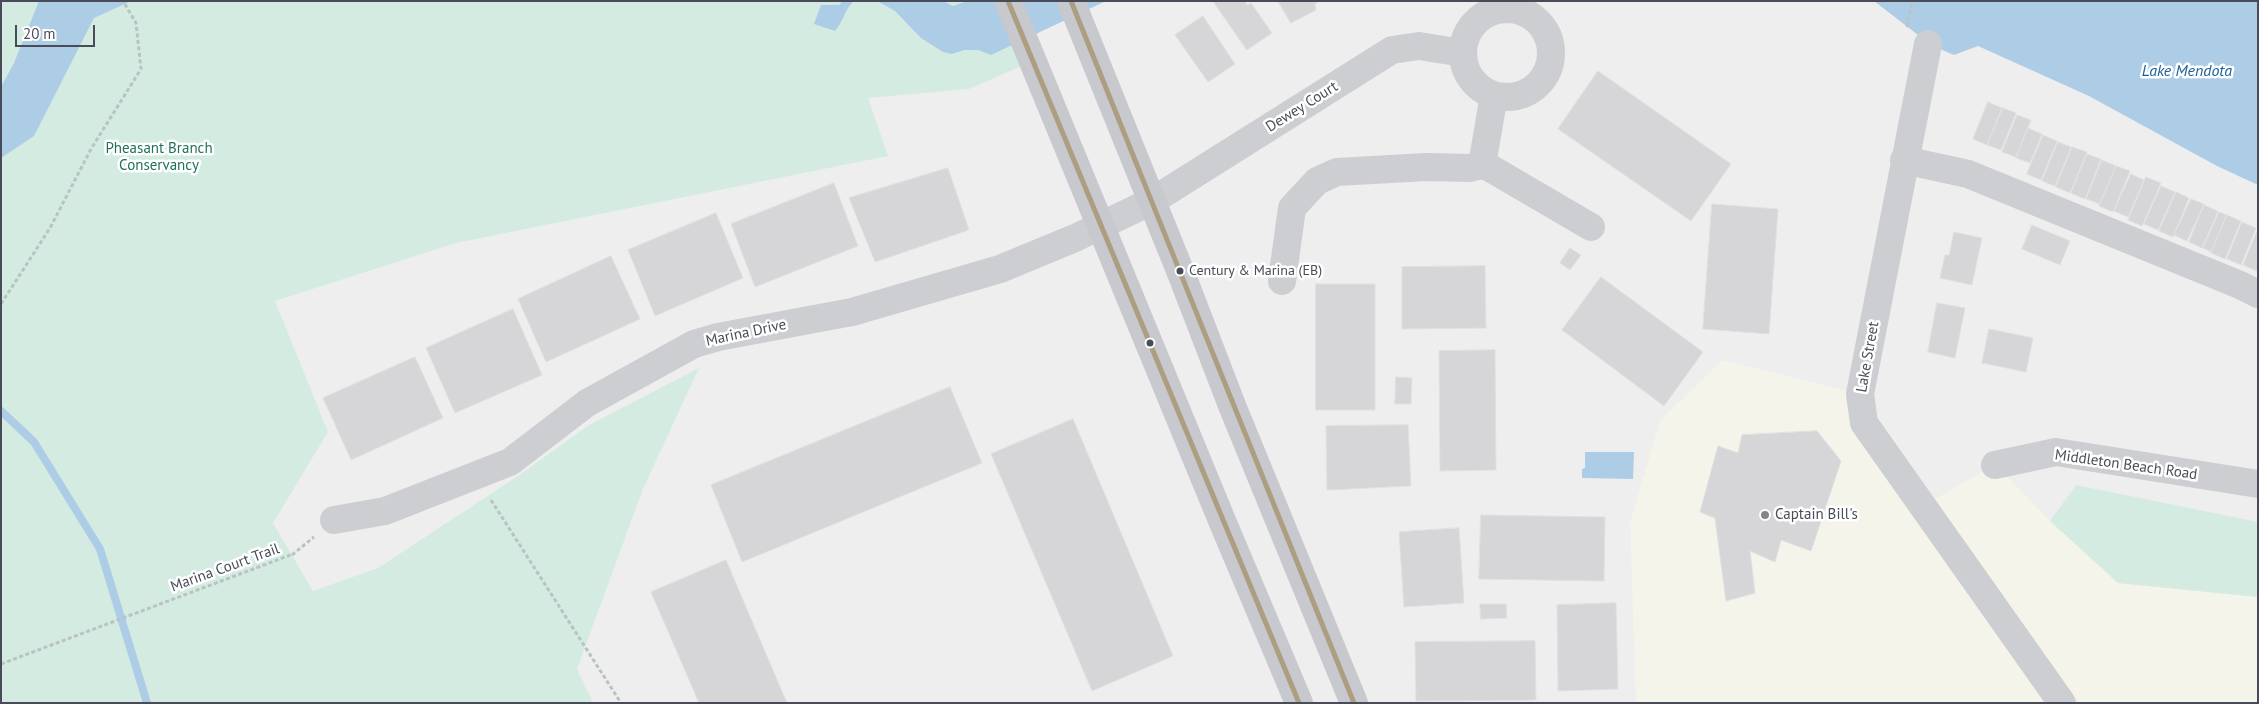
<!DOCTYPE html>
<html>
<head>
<meta charset="utf-8">
<style>
  body { margin:0 }
  #map { position:relative; width:2259px; height:704px; overflow:hidden; background:#eee; font-family:"PT Sans",sans-serif }
  canvas { display:block }
  .frame { position:absolute; inset:0; border:2px solid #474c58; pointer-events:none }
  .scale { position:absolute; left:15px; top:25px; width:80px; height:22px; box-sizing:border-box; border:2px solid #474c58; border-top:0; padding-left:6px; font-size:15px; line-height:18px; white-space:nowrap; color:#474c58; -webkit-text-stroke:4px #fff; paint-order:stroke }
</style>
</head>
<body>
<div id="map">
<canvas width="2259" height="704"></canvas>
<div class="frame"></div>
<div class="scale">20 m</div>
</div>
<script>
const ctx = document.querySelector('canvas').getContext('2d');
ctx.lineJoin = 'round';
function paint(path, color) {
  ctx.fillStyle = color;
  ctx.fill(path, 'evenodd');
}
function trace(path, color, width, dash) {
  ctx.strokeStyle = color;
  ctx.lineWidth = width;
  ctx.lineCap = dash ? 'butt' : 'round';
  ctx.setLineDash(dash || []);
  ctx.stroke(path);
}
function label(font, color, halo, rows, align = 'center') {
  ctx.font = font + ' "PT Sans",sans-serif';
  ctx.lineWidth = 5;
  ctx.setLineDash([]);
  ctx.textBaseline = 'middle';
  ctx.strokeStyle = halo;
  ctx.fillStyle = color;
  for (const [text, x, y, turn = 0] of rows) {
    ctx.save();
    ctx.translate(x, y);
    ctx.rotate((+turn || 0) * Math.PI / 180);
    ctx.textAlign = isNaN(turn) ? turn : align;
    if (halo) ctx.strokeText(text, 0, 0);
    ctx.fillText(text, 0, 0);
    ctx.restore();
  }
}
paint(new Path2D(`
  M1722 360 1860 394 1921 507 1995 465 2050 521 2118 583 2258 597V703H1636L1630 522 1660 421Z`), '#f4f4ea');
paint(new Path2D(`
  M1 1H1008L1033 61 969 89 868 98 888 156 456 243 275 301 328 432 273 523 313 591 378 568 518 476 589 425 699 368 643 489 577 669 593 703H1Z
  M2076 485 2258 522V597L2118 583 2050 521Z`), '#d4ebe2');
paint(new Path2D(`
  M39 1H131L94 18 34 136 1 158V87L14 63Z
  M843 1H854C844 10 844 21 835 31L814 24 821 5H839Z
  M877 1H943L953 6 967 1H1106L991 55 978 50H964L952 54 943 52 921 38 895 11Z
  M1874 1H2258V185L2217 166 2089 96 1978 46 1954 55 1931 45Z
  M1585 452H1634L1633 479 1582 478V469L1585 468Z`), '#adcce6');
trace(new Path2D(`
  M1 411 34 442 100 549 147 703`), '#adcce6', 8);
const building = new Path2D(`
  M1213 1H1245L1247 5 1251 3 1272 33 1247 50Z
  M1278 1H1320L1315 4 1316 10 1291 23Z
  M1203 16 1235 64 1208 82 1175 35Z
  M1598 71 1731 164 1691 221 1558 129Z
  M1988 102 2002 108 1987 145 1973 139Z
  M2003 108 2016 113 2001 150 1987 145Z
  M2017 115 2031 120 2016 157 2002 152Z
  M2028 128 2042 134 2030 163 2016 158Z
  M2043 135 2057 141 2041 180 2027 174Z
  M2058 142 2071 147 2055 186 2042 181Z
  M2072 147 2087 152 2070 193 2056 187Z
  M2087 154 2101 159 2085 199 2071 193Z
  M2102 160 2116 166 2100 204 2086 199Z
  M2116 166 2130 171 2113 212 2099 206Z
  M948 168 969 230 875 262 849 198Z
  M2131 174 2144 180 2128 217 2114 211Z
  M2146 177 2161 183 2142 226 2128 220Z
  M834 183 858 246 755 287 731 224Z
  M2161 186 2175 192 2158 230 2144 224Z
  M2176 192 2189 198 2173 237 2159 231Z
  M2191 199 2204 204 2187 241 2174 235Z
  M1712 204 1778 209 1769 334 1703 329Z
  M2204 205 2218 211 2202 248 2189 242Z
  M2219 212 2227 215 2211 252 2203 248Z
  M716 213 743 278 655 316 628 250Z
  M2227 215 2241 221 2225 259 2211 253Z
  M2242 222 2256 228 2241 265 2227 259Z
  M2032 225 2070 241 2060 265 2022 249Z
  M2258 229V269L2257 271 2243 265Z
  M1954 232 1982 238 1972 285 1940 278 1945 255H1949Z
  M1570 248 1581 255 1570 270 1560 263Z
  M611 256 640 319 546 362 518 299Z
  M1485 266 1486 328 1402 329V267Z
  M1601 277 1703 352 1664 406 1562 330Z
  M1316 284H1375V410H1316Z
  M1937 303 1965 308 1955 358 1928 352Z
  M513 309 542 375 455 413 426 348Z
  M1989 329 2033 338 2026 372 1982 363Z
  M1495 350 1496 470 1440 471 1439 351Z
  M415 357 443 418 351 460 323 398Z
  M1396 377 1412 378 1411 404H1395Z
  M950 387 982 463 742 562 711 485Z
  M1073 419 1173 656 1092 691 991 454Z
  M1408 425 1411 486 1327 490 1326 426Z
  M1817 431 1841 461 1811 551 1781 540 1775 562 1750 551 1755 593 1726 601 1715 518 1700 512 1718 446 1738 453 1742 435Z
  M1481 515 1605 517 1604 581 1479 579Z
  M1459 528 1464 603 1404 607 1399 532Z
  M726 560 787 703H699L651 592Z
  M1616 603 1618 689 1558 691 1557 605Z
  M1480 604H1506L1507 618 1481 619Z
  M1535 641 1536 700 1416 701 1415 642Z`);
paint(building, '#d6d6d8');
trace(building, '#e0e0e1', 1);
trace(new Path2D(`
  M1907 27 1912 1
  M1 304 50 228 91 149 141 69 136 23 123 1
  M491 500 621 703
  M292 555 314 537
  M1 664 293 554`), '#b9c3c3', 3, [4, 2.5]);
trace(new Path2D(`
  M1463 53a44 44 0 1 1 88 0a44 44 0 1 1-88 0Z
  M1928 44 1860 394 1864 423 2062 703
  M1904 160 1968 174 2240 285 2258 294
  M1482 165 1494 95
  M1282 281 1292 208 1317 181 1337 172 1426 167 1470 168 1482 165 1490 168 1591 227
  M1995 465 2056 452 2258 484
  M334 520 385 511 510 462 587 403 694 344 718 337 852 312 1000 269 1075 238 1152 201 1392 50 1419 46 1463 53`), '#cdced1', 28);
trace(new Path2D(`
  M1008 1 1223 523 1299 703
  M1071 1 1181 273 1233 408 1354 703`), '#c7c9ce', 28);
trace(new Path2D(`
  M1008 1 1299 703
  M1071 1C1166 235 1258 469 1354 703`), '#ae9e81', 5);
for (const [x, y, r, color] of [
  [1180,271,4.5,"#474c58"],
  [1150,343,4.5,"#474c58"],
  [1765,515,5,"#81858c"]
]) {
  const dot = new Path2D();
  dot.arc(x, y, r, 0, 2 * Math.PI);
  ctx.fillStyle = color;
  ctx.fill(dot);
  trace(dot, '#fff', 2);
}
label('14px', '#474c58', '#fff', [
  ["Century & Marina (EB)",1189,271]
], 'left');
label('15px', '#474c58', '#fff', [
  ["Dewey Court",1302,107,-32],
  ["Marina Drive",746,333,-12],
  ["Lake Street",1868,357,-80],
  ["Middleton Beach Road",2126,465,8],
  ["Marina Court Trail",225,568,-20]
]);
label('15px', '#20715c', '#fff', [
  ["Pheasant Branch",159,149],
  ["Conservancy",159,166]
]);
label('15px', '#474c58', '#fff', [
  ["Captain Bill's",1775,515]
], 'left');
label('italic 16px', '#1b6098', '#fff', [
  ["Lake Mendota",2187,71]
]);
</script>
</body>
</html>
